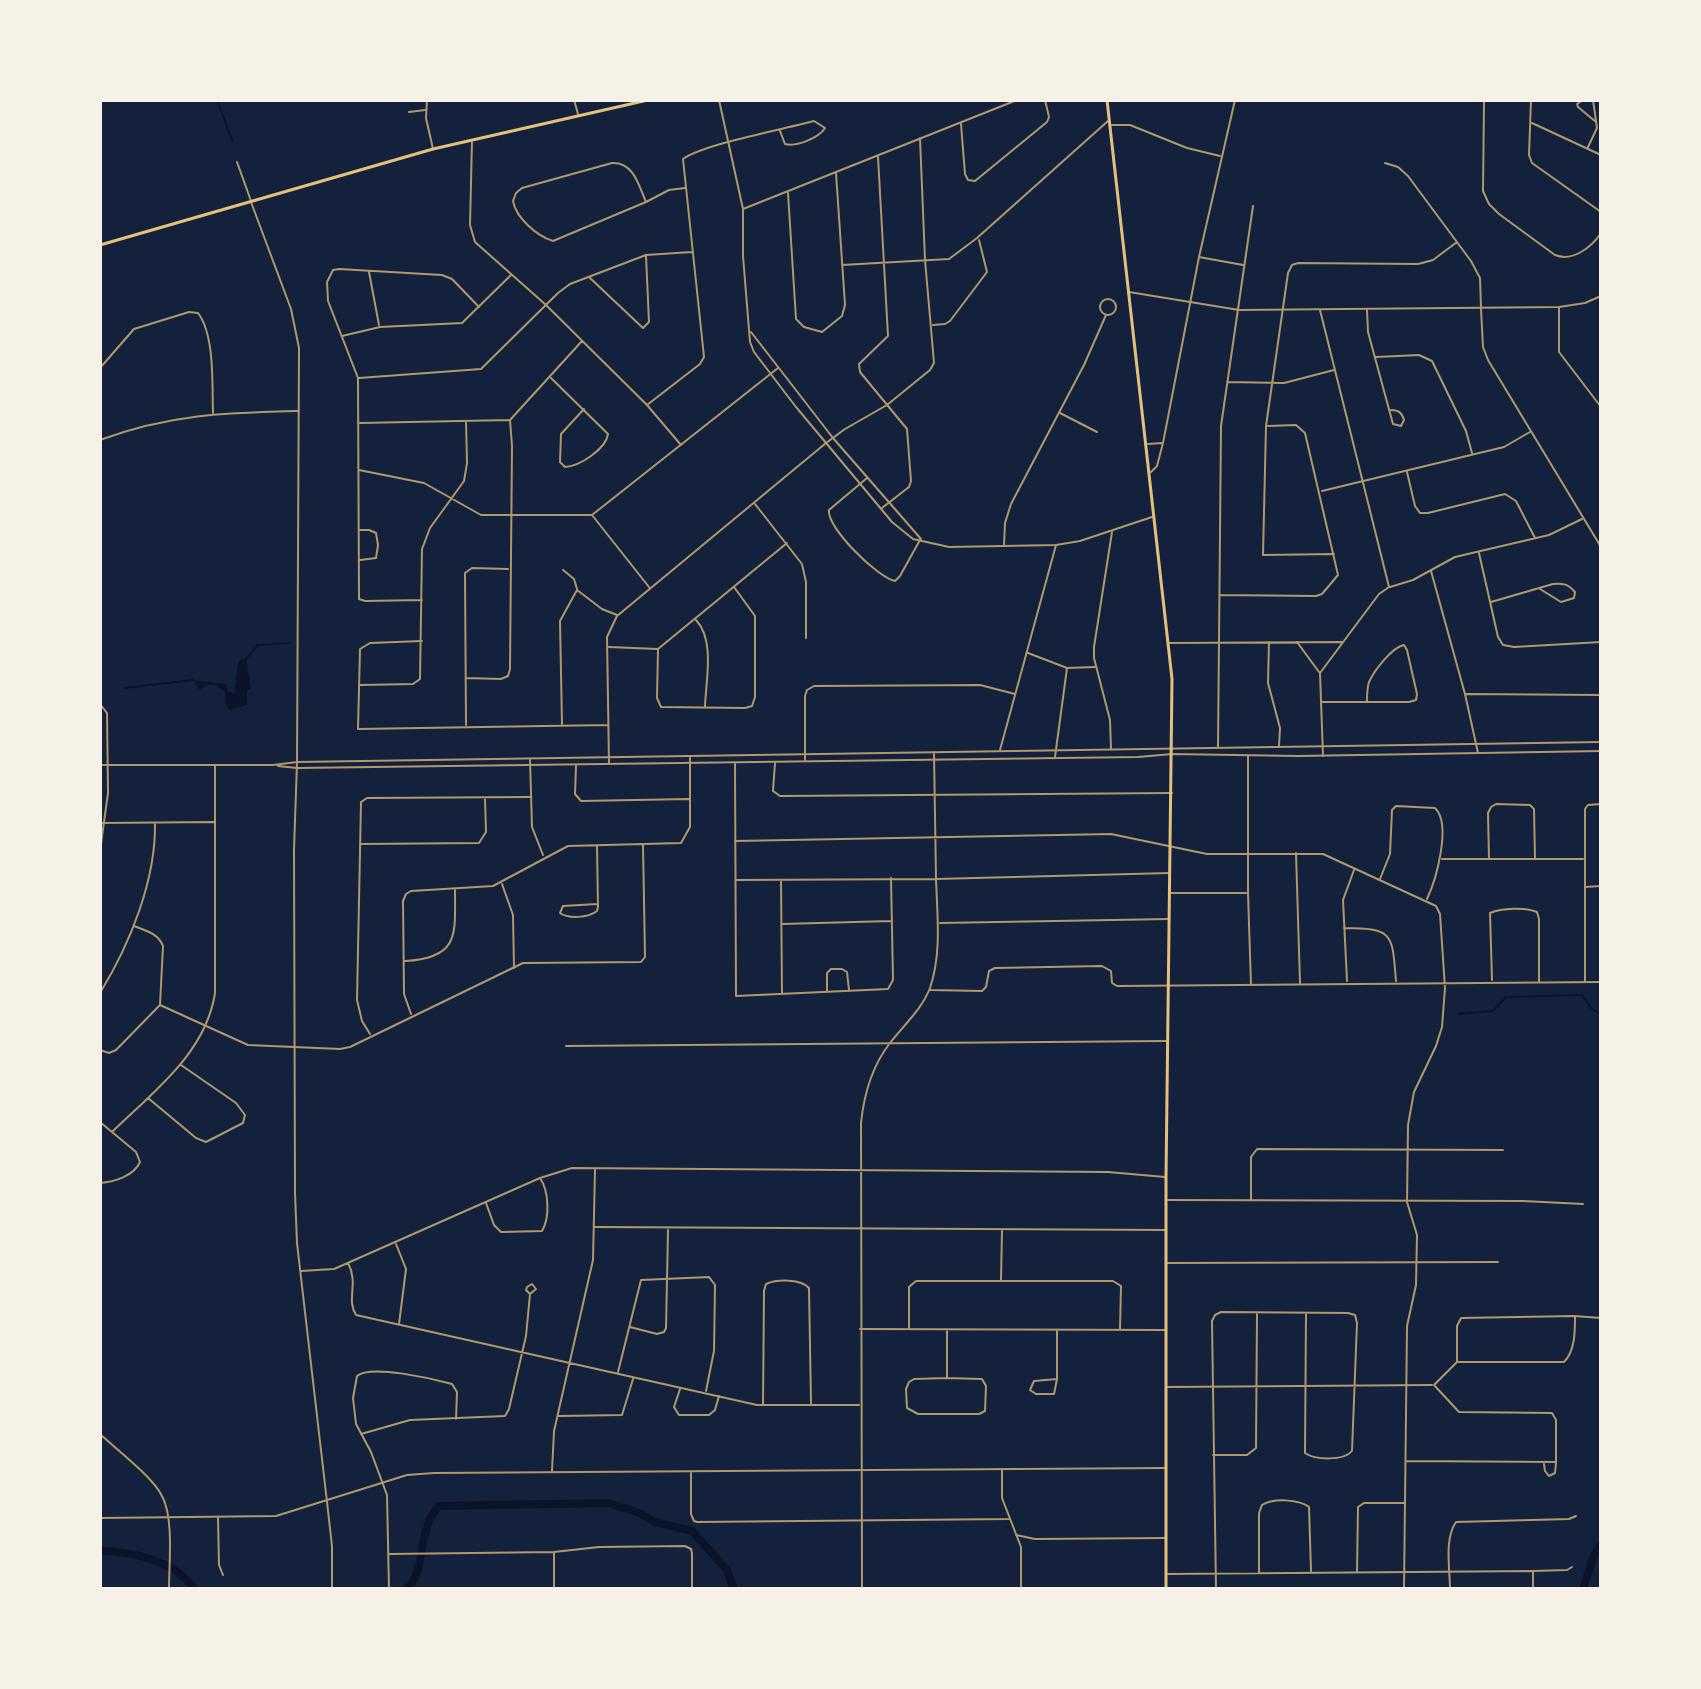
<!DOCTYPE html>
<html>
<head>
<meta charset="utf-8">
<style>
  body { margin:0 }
  #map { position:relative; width:1701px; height:1689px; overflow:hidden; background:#14213d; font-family:"Zilla Slab",serif }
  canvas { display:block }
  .frame { position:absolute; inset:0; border:102px solid #f6f1e7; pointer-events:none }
</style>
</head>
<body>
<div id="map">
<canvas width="1701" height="1689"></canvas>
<div class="frame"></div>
</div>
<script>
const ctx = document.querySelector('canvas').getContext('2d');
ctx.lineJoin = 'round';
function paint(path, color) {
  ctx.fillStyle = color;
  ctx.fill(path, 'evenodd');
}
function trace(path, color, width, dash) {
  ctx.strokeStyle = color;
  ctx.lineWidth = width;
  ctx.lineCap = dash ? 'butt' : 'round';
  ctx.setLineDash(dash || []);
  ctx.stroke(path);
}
paint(new Path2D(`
  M246 659 251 688 247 691V705L230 710 226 706 225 692 216 685H207L199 690 193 680 226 684 228 691 234 694 238 664 240 660Z`), '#0b132b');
trace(new Path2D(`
  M217 100 232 140
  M246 659 258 645 290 643
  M124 688 193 680
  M1458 1014 1493 1011 1506 997 1582 995 1592 1009 1601 1014`), '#0b132b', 2);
trace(new Path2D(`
  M100 1551C131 1551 176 1561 194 1589
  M406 1589C427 1574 415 1532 439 1506L608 1503 637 1512 655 1522 692 1531 727 1570 734 1589
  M1583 1589 1594 1555 1601 1545`), '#0b132b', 8);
trace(new Path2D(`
  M574 100 578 114
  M1484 100 1483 191 1489 204 1499 214 1555 255C1572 262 1591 248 1601 233
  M1531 100 1529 155 1532 163 1601 212
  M1583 100 1577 104 1578 107 1596 122
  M409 112 425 110
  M1532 123 1601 155
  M961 124 965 174 968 180 975 181 1047 122 1049 117 1045 100
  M1112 125H1130L1187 148 1220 156
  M472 140 470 225 475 242 546 305 647 405 681 445
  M1588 147 1597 128 1593 100
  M878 157 888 336 859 364 860 372 907 429 911 481 909 487 882 508
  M237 162 251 201
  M1385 163 1398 167 1408 176 1471 261 1480 278 1481 307
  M788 193 796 319 804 327 822 332 842 316 845 305 836 173
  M646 202 553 241C537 236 516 218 513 201L516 193 522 188 612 163C634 162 639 186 646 202L669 190 685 188
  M743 209 1017 100
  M1199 257 1243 265
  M842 265 949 259 977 238 1108 121
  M369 272 379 325
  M590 278 643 328 649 322 646 256
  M1100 307a8 8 0 1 1 16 0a8 8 0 1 1-16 0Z
  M1559 308V352L1601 407
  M1320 310 1389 587 1379 594 1320 673 1323 756
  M1367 310 1368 332 1393 424 1401 426 1404 420C1402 413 1399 410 1391 410
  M933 325 945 324 950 321 987 272 979 240
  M342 336 380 327 462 323 511 275
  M1376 357 1419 355 1432 361 1466 431 1472 453
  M100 368 134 329 189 312 198 313C215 335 212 386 213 413
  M359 378 481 369 558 293 570 284 646 255 692 252
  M551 378 608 434C606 449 580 466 565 467L560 462 561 434 584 409
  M1227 382 1284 383 1334 370
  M647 405 700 364 704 357 683 159C704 144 785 129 814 121L825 128C819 138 796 147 785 144L780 131
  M1060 413 1097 432
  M360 423 510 420 582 341
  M100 440C170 414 224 413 298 411
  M359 470 424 483 481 515H591
  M1407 472 1415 506 1420 513H1428L1505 494 1516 501 1535 538
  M867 478 829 510C826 527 878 578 895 581L900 576 920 540
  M1322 491 1504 447 1530 432
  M755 504 802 564 806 582V638
  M359 530H369L376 533 378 545 376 558 360 560
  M1004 546 1005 523 1011 504 1084 365 1106 315
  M1479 553 1498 637 1503 645 1514 647 1601 642
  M1334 554 1263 555 1266 426 1288 273 1292 265 1298 263 1418 264 1433 260 1457 242
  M563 570 574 579 577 589
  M1431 571 1465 694 1478 753
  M649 587 592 515 778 368
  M1390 587 1413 580 1455 557 1549 535 1582 519
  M1220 595 1316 596 1322 594 1338 575 1305 433 1296 425 1268 426
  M422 600 365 601 359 599 358 378 328 301 327 282 333 270 339 269 442 275 452 279 479 307
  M1491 602 1553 584C1563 583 1568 584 1575 592L1574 598 1561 602 1540 589
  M696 620C715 640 706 680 705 706
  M422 641 370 643 360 649 358 729 608 725
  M1269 642 1268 683 1280 728 1279 746
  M1297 642 1319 672
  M1168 643 1342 642
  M609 647 658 649 787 543
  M658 649 657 698 661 707 745 708 752 706 755 697V616L734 587
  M1028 653 1067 668 1095 667
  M466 678 501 679 508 676 510 669 512 446 510 420
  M360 685 413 684 420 679 422 549 430 528 464 481 467 463 466 421
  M1466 694 1601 695
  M1322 702H1409L1416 700 1417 694 1407 650 1404 645C1392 647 1374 671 1369 682 1367 688 1367 695 1367 702
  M100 704 107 713 108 793 100 851
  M562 724 560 621 577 590 602 609 617 615
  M466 725 465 573 472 568 508 569
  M1218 747 1221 426 1253 206
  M1111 749 1110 720 1094 658V647L1112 532
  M1000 750 1056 545
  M1248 756V893L1251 985
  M1055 757 1067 668
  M530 760 532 827 543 855
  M805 760V696L807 690 814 686 980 685 1015 694
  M775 763 773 791 780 796 1172 793
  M609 764 607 637 617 616 826 443 845 429 887 405 930 370 934 363 925 260 920 138
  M735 764 736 996 888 989 893 980 891 878
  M576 766 575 794 581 801 689 799
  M100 823 214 822
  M735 841 1111 834 1207 854H1323L1436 906 1440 914 1445 988 1442 1027 1436 1046 1414 1092 1408 1125 1407 1202 1417 1235 1416 1285 1407 1326 1404 1589
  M360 844 479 843 486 832 485 799
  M597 846 598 907 597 911C588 918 568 919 560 913L563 906 597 904
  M1296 853 1300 983
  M1442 859H1583
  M1489 859 1488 813 1491 807 1496 804 1530 805 1534 809 1535 859
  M1380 879 1390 854 1392 810 1396 806 1435 808C1452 824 1436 880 1427 899
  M737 880 936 879 1170 873
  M781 880 782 994
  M502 884 513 915 514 968
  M1585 887 1601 886
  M1171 893H1246
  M940 923 1169 919
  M782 924 891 921
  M1344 928C1395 928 1392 935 1396 981
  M405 961C460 958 455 934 455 890
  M1492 980 1490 913C1502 908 1525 907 1537 912L1539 919V981
  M1347 981 1343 900 1354 870
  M1585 981V809L1588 805 1601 804
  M930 990 982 991 986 987 989 971 995 968 1102 966 1111 971 1112 983 1117 986 1601 982
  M827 992V973L831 969H842L847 972 849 990
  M100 993C130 944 156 880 155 823
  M160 1005 248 1045 340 1049 350 1047 523 963 641 962 645 957 643 845
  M411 1014 404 994 403 901 406 894 411 891 493 886 568 846 681 843 690 827V758
  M370 1034 362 1021 357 1000 361 802 367 798 530 797
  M566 1046 1166 1041
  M100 1050 109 1053 116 1050 160 1005 163 946C158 933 146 931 134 926
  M148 1098 196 1138 206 1142 243 1123 245 1115 236 1103 181 1065
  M100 1122 136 1152 140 1162C134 1176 114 1182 100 1183
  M112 1132C153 1092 206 1053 215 993V765
  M1251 1199V1157L1257 1149 1503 1150
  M1168 1200 1523 1201 1583 1204
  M486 1203 494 1225 501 1232 542 1231C550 1218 549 1191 540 1178
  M595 1227 1166 1230
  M396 1244 406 1269 399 1324
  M348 1263C359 1283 346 1300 356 1315L757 1405H859
  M1167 1263 1498 1262
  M301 1271 334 1269 540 1178 572 1168 1108 1172 1165 1177
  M1001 1280 1002 1231
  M630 1327 657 1334 664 1332 666 1328 668 1230
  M909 1328V1287L916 1281H1113L1121 1286 1120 1329
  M860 1329 1165 1330
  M1458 1362H1564C1575 1351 1575 1332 1575 1317
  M618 1372 641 1280 709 1277 715 1285 714 1351 706 1391
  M947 1378 982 1379 986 1386 985 1411 979 1414H918L907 1408 906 1389 909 1382 914 1379 947 1378V1331
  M1057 1379 1054 1394H1036L1030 1390 1034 1381 1057 1379V1331
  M1434 1385 1457 1362V1326L1461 1318 1574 1316 1601 1318
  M1167 1387 1432 1385
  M680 1389 674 1407 679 1415H709L715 1410 719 1396
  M763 1404 764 1291 766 1284C778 1279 801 1279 809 1288L811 1403
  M559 1416 622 1415 633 1379
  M100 1434C116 1449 153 1477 162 1496 174 1518 169 1563 169 1589
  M361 1434 410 1420 505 1416 509 1409 526 1336 530 1294 526 1290 527 1287 532 1284 536 1289 530 1294
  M1213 1455H1247L1256 1448 1257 1314
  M1406 1461 1556 1462V1420L1552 1413 1459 1412 1434 1385
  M1544 1464 1545 1471 1549 1476 1555 1473 1556 1463
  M1002 1470V1498L1021 1547V1589
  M552 1471 554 1431 593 1260 595 1170
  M691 1473V1514L694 1521 697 1522 1009 1519
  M327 1502 332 1546V1589
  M218 1518 219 1565 223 1575
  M1016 1535 1035 1539 1165 1538
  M554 1553V1589
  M389 1554 554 1552 599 1547 685 1546 691 1549 692 1553V1589
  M1357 1572 1358 1507 1364 1503H1404
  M1533 1572V1589
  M1259 1573V1513L1262 1505C1273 1498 1298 1499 1309 1507L1311 1571
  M1168 1574 1533 1571 1567 1570 1572 1567
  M389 1589 387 1495 371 1452 356 1424 353 1398 357 1376C370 1364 434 1379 452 1384L457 1392 456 1419
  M862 1589 861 1123C864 1094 872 1066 890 1043 904 1025 922 1009 930 988 942 953 937 914 936 878 935 836 935 795 934 754
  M1158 1589H1165
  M1216 1589 1212 1321 1215 1315 1221 1312 1348 1313 1355 1315 1357 1323 1352 1451C1344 1461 1315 1460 1305 1453L1306 1313
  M1450 1589C1450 1569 1444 1539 1456 1522L1569 1519 1576 1516`), '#b1986c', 2);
trace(new Path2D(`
  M427 100 426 118 433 149
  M719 100 743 209V256L750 342 754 352 796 407 892 522 913 539 949 547 1056 545 1080 541 1152 517
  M251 202 291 309 299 348 297 762 294 850 295 1193 297 1243 327 1502
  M1129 292 1239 310 1559 307 1585 303 1601 296
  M1481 309 1483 347 1488 360 1601 547
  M751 332 833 438 921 539
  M1148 444 1162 443
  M1151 472 1157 466 1163 443 1199 257 1235 100
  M100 765H273L297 762 1601 742
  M278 766 297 768 1138 757 1172 754 1298 756 1601 751
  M100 1518 276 1516 407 1475 434 1473 1165 1468`), '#b1986c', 2);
trace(new Path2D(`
  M1107 100 1172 679 1166 1177V1589
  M100 245 433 149 648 100`), '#e5c07b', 3);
</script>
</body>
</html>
